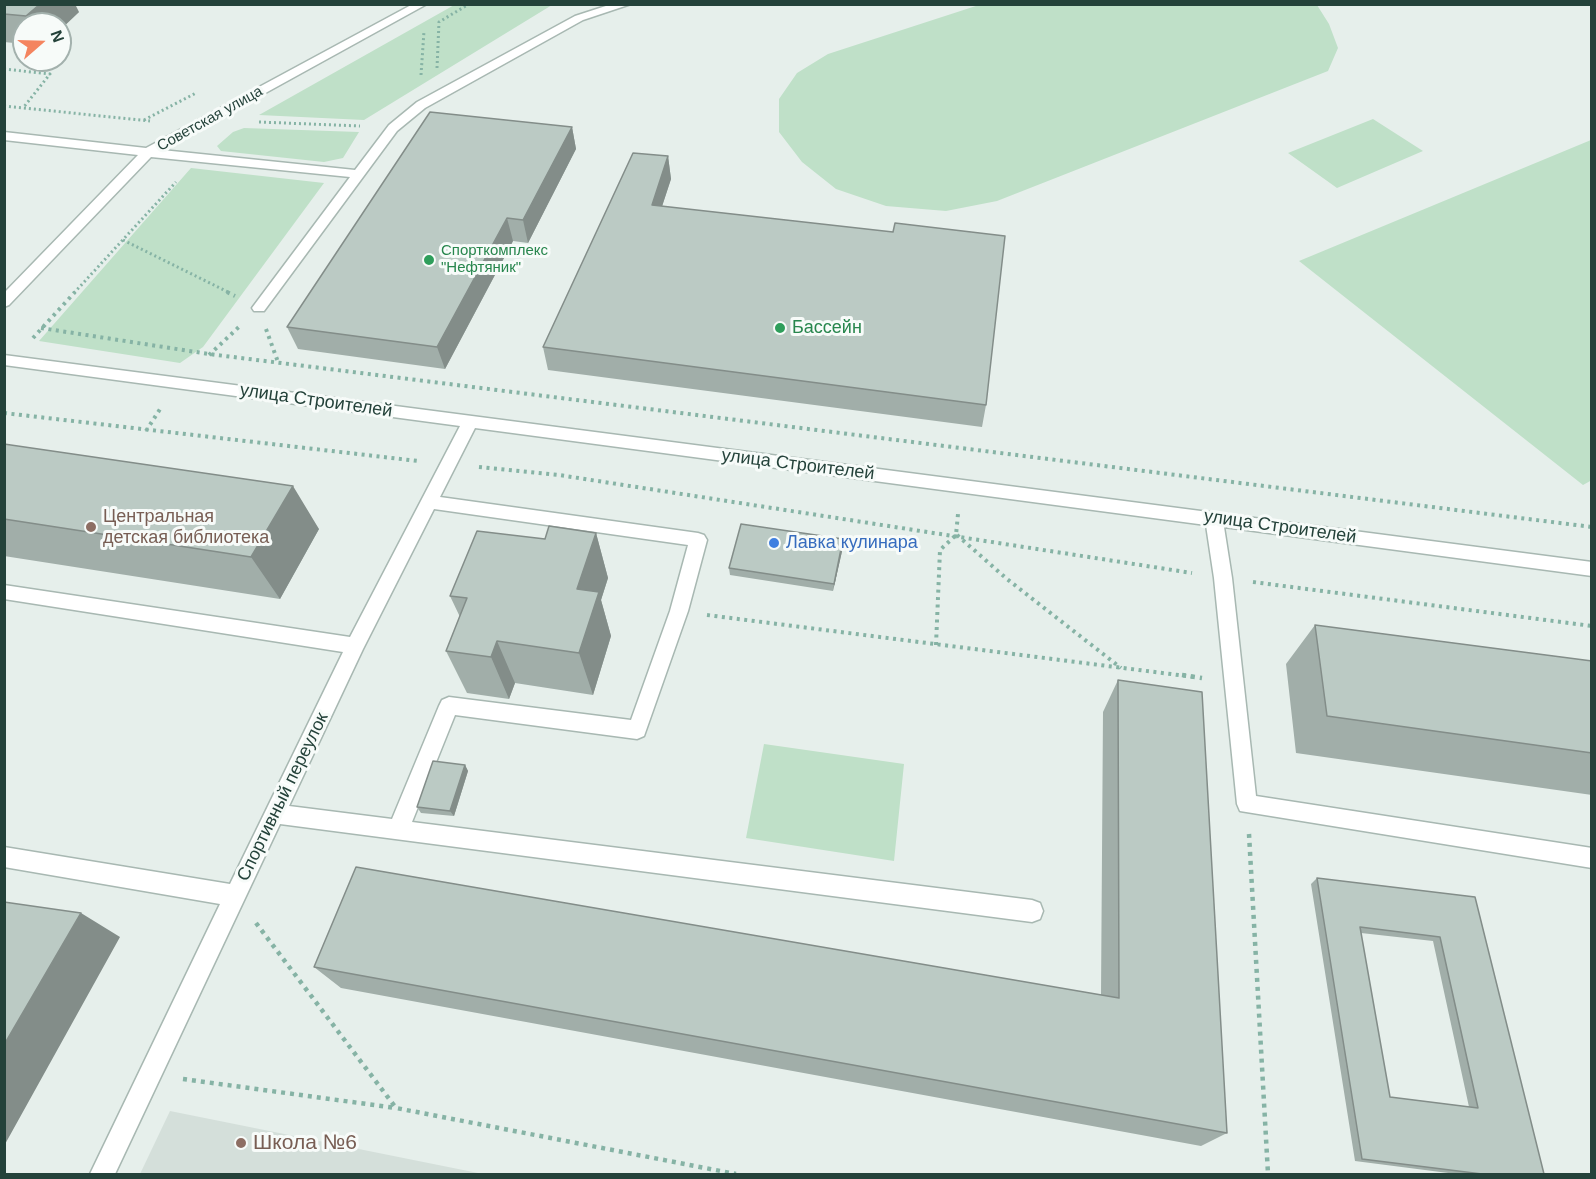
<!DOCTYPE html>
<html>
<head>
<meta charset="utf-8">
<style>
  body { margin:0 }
  #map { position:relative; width:1596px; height:1179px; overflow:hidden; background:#e6efeb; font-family:Arial,sans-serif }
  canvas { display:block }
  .frame { position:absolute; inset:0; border:6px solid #24423a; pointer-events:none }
  .north { position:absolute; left:12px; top:12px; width:60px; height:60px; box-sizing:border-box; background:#f7fbf9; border:2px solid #a3b1ad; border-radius:50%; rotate:70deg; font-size:16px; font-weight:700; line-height:24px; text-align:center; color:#24423a }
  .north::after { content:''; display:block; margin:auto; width:21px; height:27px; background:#f4845f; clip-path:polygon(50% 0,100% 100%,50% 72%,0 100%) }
</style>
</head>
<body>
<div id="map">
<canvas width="1596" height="1179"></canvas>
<div class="frame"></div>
<div class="north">N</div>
</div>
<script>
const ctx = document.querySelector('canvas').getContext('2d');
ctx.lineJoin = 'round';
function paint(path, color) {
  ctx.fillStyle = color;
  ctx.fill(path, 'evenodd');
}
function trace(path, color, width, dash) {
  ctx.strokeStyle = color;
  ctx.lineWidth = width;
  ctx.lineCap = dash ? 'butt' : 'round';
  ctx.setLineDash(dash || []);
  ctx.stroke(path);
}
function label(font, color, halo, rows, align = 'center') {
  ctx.font = font + ' Arial,sans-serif';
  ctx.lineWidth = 6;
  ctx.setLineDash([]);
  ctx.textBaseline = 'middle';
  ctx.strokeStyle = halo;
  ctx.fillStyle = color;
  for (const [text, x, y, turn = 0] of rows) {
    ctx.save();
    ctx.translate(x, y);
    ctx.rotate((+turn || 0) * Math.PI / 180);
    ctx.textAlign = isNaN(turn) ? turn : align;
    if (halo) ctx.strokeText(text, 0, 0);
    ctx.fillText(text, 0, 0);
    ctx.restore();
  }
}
paint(new Path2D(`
  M170 1111 483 1174H140Z`), '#d4dfda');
paint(new Path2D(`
  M456 4 552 5 364 120 259 115Z
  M982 4 1317 5 1329 24 1338 48 1328 71 997 201 946 211 886 206 836 189 802 162 779 132V99L797 73 828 54Z
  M1373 119 1423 151 1337 188 1288 153Z
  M244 128 359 132 343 158 324 162 221 151 217 146 233 132Z
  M1591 140 1592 480 1583 485 1299 261Z
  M191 168 324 183 203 347 180 363 39 341Z
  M764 744 904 764 894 861 746 838Z`), '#bfe0c8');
const minor = new Path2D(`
  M413 4H427L162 150 355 170 389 125 417 102 575 16 612 4H631L583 20 425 108 397 131 264 311H254L252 308 350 177 151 157 9 305 4 307V293L138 155 4 140V132L146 148Z
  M4 355 1592 562V576L1224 527 1232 578 1256 796 1592 848V868L1240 811 1237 804 1214 578 1206 525 475 428 440 497 698 533 704 535 707 540 688 611 644 736 637 739 455 715 412 822 1032 900 1040 903 1043 911 1040 919 1032 922 280 824 115 1174H90L220 904 4 867V847L230 884 343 652 4 599V585L350 637 460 426 4 365ZM434 509 688 545 670 611 631 720 449 697 442 700 439 706 392 819 289 806 363 649Z`);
trace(minor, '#a8b8b2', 3);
trace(new Path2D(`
  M437 68 439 22 469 4
  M4 69 50 74 23 108
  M421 75 424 31
  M4 106 150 121
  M144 120 196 93
  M259 122 360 126
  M123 240 230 293
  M74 293 176 182`), '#86b3a5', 3, [2, 3]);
trace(new Path2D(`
  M227 292 235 296
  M41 328 209 354 1592 527
  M266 329 278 362
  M33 338 75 292
  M209 355 241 325
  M4 413 418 461
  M146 431 162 406
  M479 467 559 475 1192 573
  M957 535 1007 579 1121 668
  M1253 582 1592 626
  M707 615 1194 677
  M936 645 940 550 956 535 958 514`), '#86b3a5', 4, [3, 4.5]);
trace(new Path2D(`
  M1182 675 1202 678
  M1249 834 1268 1174
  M256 923 396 1108 736 1174
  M183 1079 396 1108`), '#86b3a5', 4.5, [4, 5]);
paint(minor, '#fff');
paint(new Path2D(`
  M4 4 79 12 60 30V24H24V44L4 42Z
  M572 127 576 149 528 243 513 241 445 369 298 349 287 327Z
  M668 156 671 179 662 206 986 405 982 427 548 370 543 347Z
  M4 444 319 529 280 599 4 556Z
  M596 533 608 578 601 600 611 636 593 695 515 683 509 699 467 693 446 651 460 617 450 596 545 539Z
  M843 539V547L833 591 730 575 729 568Z
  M1315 625 1592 661V795L1296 753 1286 664Z
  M1118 680 1227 1133 1201 1146 341 988 314 967 1101 995 1103 712Z
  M465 765 468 771 454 816 421 813 417 807Z
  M1317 878 1475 897 1544 1174H1456L1355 1161 1311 884ZM1361 933 1433 941 1469 1107 1390 1097Z`), '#a1aea9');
paint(new Path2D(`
  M40 4H75L79 12 60 30V24H31L26 16Z
  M572 127 576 149 528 243 523 220Z
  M668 156 671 179 655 228 652 205Z
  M507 218 513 241 445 369 437 347Z
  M293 486 319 529 280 599 251 557Z
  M596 533 608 578 601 600 611 636 593 695 579 653 577 589Z
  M843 539V547L833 591 834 584Z
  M497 641 515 683 509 699 491 657Z
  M465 765 468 771 454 816 450 811Z
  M81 913 120 937 4 1146V1045Z`), '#838d89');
const building = new Path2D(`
  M4 4H40L26 16 4 14Z
  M430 112 572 127 523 220 507 218 437 347 287 327Z
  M633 153 668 156 652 205 893 232 895 223 1005 236 986 405 543 347Z
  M4 444 293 486 251 557 4 519Z
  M741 524 843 539 834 584 729 568Z
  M549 526 596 533 577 589 599 592 579 653 497 641 491 657 446 651 467 598 450 596 477 531 545 539Z
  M1315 625 1592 661V753L1327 716Z
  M1118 680 1202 692 1227 1133 314 967 356 867 1119 998Z
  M433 761 465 765 450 811 417 807Z
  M1317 878 1475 897 1544 1174H1482L1362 1159ZM1360 927 1440 937 1478 1108 1390 1097Z
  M4 902 81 913 4 1045Z`);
paint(building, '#bbcac4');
trace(building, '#838d89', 1.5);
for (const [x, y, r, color] of [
  [429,260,6,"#2e9e5b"],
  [780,328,6,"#2e9e5b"],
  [91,527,6,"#8d6e63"],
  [774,543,6,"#3f7fe0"],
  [241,1143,6,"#8d6e63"]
]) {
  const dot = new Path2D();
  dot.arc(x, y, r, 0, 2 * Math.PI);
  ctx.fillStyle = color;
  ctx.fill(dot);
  trace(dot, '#f7fbf9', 2);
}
label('15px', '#24423a', '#f7fbf9', [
  ["Советская улица",210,119,-29]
]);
label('15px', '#27864d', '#f7fbf9', [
  ["Спорткомплекс",441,251],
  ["\"Нефтяник\"",441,268]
], 'left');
label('18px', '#27864d', '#f7fbf9', [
  ["Бассейн",792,328]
], 'left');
label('18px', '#24423a', '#f7fbf9', [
  ["улица Строителей",316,401,8],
  ["улица Строителей",798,465,7],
  ["улица Строителей",1280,527,8],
  ["Спортивный переулок",283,797,-64]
]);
label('18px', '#785e54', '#f7fbf9', [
  ["Центральная",103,517],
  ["детская библиотека",103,538]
], 'left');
label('18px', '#366cbe', '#f7fbf9', [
  ["Лавка кулинара",786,543]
], 'left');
label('21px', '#785e54', '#f7fbf9', [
  ["Школа №6",253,1143]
], 'left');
</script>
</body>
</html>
